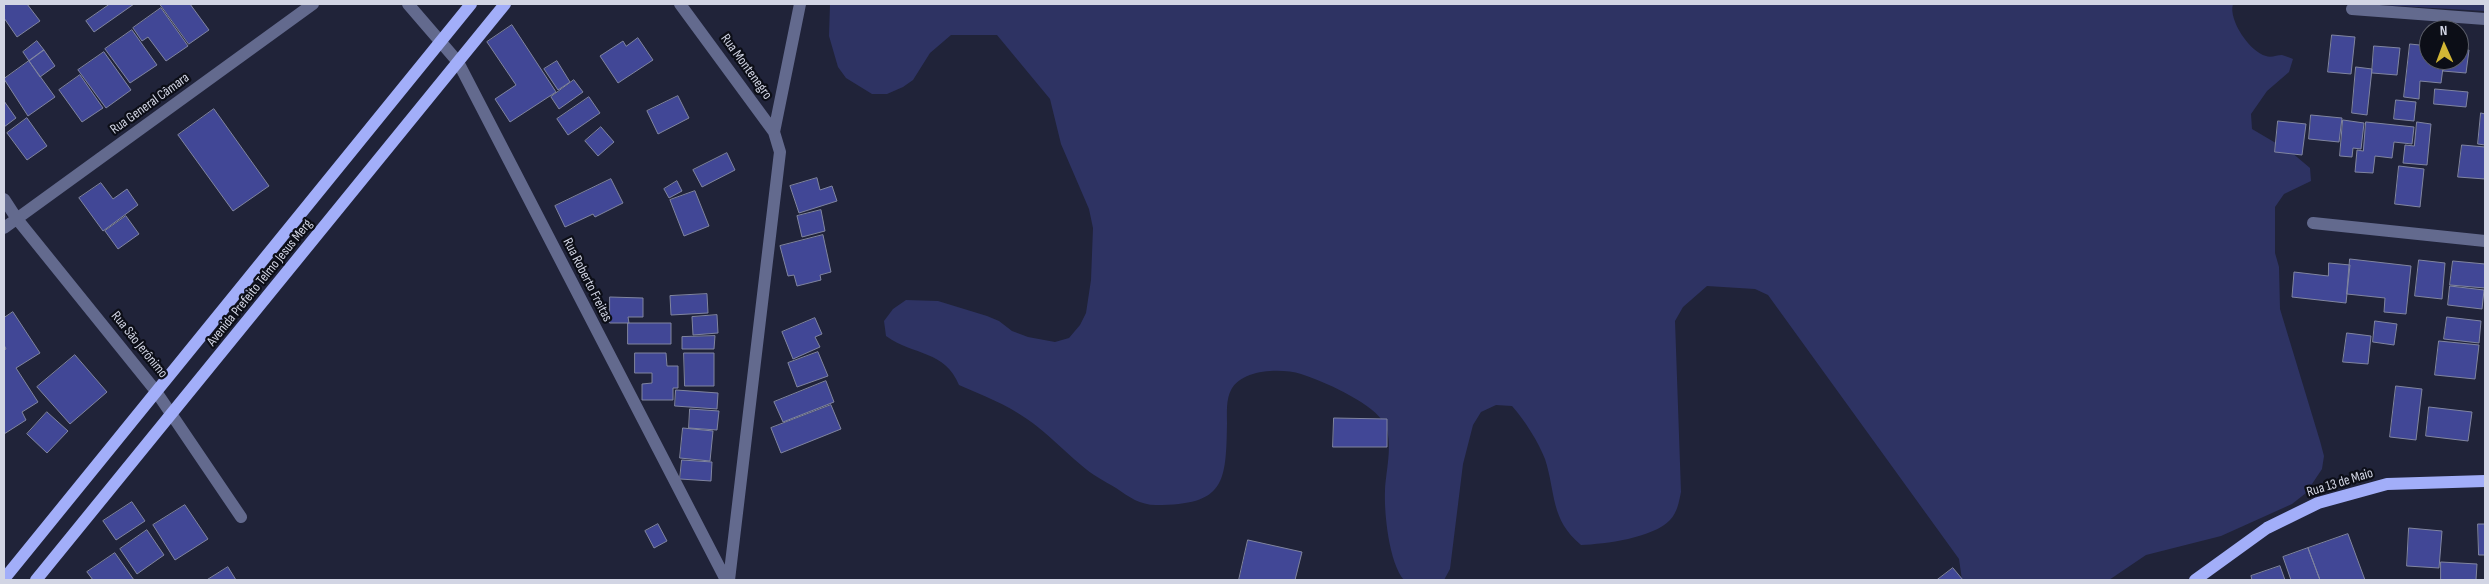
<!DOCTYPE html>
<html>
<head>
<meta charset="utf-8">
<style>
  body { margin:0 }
  #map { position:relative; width:2489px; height:584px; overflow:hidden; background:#202339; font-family:"Sofia Sans Condensed",sans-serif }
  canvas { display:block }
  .frame { position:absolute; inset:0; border:5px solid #d2d5e4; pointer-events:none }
  .north { position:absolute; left:2419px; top:20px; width:50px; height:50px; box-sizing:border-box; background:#0c0e17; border:1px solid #5b5e69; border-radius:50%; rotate:358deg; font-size:14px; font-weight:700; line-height:20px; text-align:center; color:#d2d5e4 }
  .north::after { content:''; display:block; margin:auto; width:18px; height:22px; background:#d2b635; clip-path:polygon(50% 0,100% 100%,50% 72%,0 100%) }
</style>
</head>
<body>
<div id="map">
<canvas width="2489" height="584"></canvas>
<div class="frame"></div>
<div class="north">N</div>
</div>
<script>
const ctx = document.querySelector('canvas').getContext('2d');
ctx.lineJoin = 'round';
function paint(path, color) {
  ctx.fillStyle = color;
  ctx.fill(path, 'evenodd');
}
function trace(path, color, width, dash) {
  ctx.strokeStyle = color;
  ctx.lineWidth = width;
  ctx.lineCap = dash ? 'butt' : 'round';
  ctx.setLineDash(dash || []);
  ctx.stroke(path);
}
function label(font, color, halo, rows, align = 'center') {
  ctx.font = font + ' "Sofia Sans Condensed",sans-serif';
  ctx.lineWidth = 4.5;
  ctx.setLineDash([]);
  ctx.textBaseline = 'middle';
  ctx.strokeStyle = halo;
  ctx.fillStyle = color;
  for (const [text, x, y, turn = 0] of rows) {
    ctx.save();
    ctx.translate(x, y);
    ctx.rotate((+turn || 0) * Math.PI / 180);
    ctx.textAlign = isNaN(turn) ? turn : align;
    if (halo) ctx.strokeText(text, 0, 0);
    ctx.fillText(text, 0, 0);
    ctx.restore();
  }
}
paint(new Path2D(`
  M830 4H2233C2228 20 2250 52 2266 56 2271 58 2277 55 2282 55 2286 56 2290 58 2293 59L2289 72 2267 91 2251 114 2252 129 2291 152 2310 168 2311 181 2284 194 2275 207V253L2279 267 2280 309 2320 441 2324 456 2322 469 2306 493 2292 504 2221 536 2146 555 2109 580H1962L1959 559 1768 295 1755 289 1707 286 1683 307 1675 321 1681 492C1679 502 1677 513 1670 520 1653 538 1605 544 1581 545 1550 519 1556 493 1545 459 1538 441 1525 421 1512 406L1496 405 1481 412 1473 425 1463 464 1450 569 1444 580H1404C1389 563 1384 513 1385 490 1386 469 1395 437 1382 420 1368 401 1323 381 1301 374 1281 368 1242 369 1231 390 1226 400 1227 411 1227 423 1226 483 1225 505 1156 505 1140 505 1129 497 1116 488 1104 481 1091 474 1081 465 1063 450 1046 432 1027 419 1006 404 982 395 959 385 945 350 914 356 886 336L884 321 893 309 906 300 938 301 987 316 999 321 1012 331 1028 337 1055 342 1069 338 1080 325 1086 313 1091 280 1093 228 1089 209 1061 144 1050 99 997 35H951L930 53 913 80 903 87 887 94H872L846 78 838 67 829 36Z
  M2364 4H2485V11Z`), '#2e3363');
const building = new Path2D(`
  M4 4H27L40 21 17 37 4 18Z
  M110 4H134L94 32 86 21Z
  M160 4H190L209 30 189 44Z
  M161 8 188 46 166 61 148 37 142 41 133 28Z
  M512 25 556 92 510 122 495 99 516 85 487 42Z
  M132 30 157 65 130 83 105 49Z
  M2332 35 2355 37 2351 74 2328 72Z
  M638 38 653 60 618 83 600 56 623 41 626 46Z
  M37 41 44 50 29 61 23 52Z
  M2410 44 2429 46V60H2444L2441 83 2420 81 2419 99 2404 97Z
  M2374 46 2400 48 2397 75 2372 73Z
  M2459 49 2469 50 2466 73 2443 71 2444 60H2459Z
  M44 50 55 66 40 77 29 61Z
  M104 52 131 90 106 108 78 70Z
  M29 61 55 97 28 116 4 79Z
  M557 61 570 82 558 90 544 69Z
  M2356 67 2372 69 2367 115 2352 113Z
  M80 75 103 108 82 122 59 90Z
  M574 80 583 92 559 109 551 97Z
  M2435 89 2468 92 2466 107 2434 104Z
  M678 96 689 118 658 134 647 111Z
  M589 97 600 113 568 135 557 119Z
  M2396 100 2416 102 2414 121 2394 119Z
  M4 101 16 118 4 127Z
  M214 109 269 186 233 211 178 135Z
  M2481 113 2485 114V145L2478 144Z
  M2311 115 2342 118 2339 142 2309 139Z
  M27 118 47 146 27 160 7 133Z
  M2343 120 2364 123 2361 149 2353 148 2352 157 2340 156Z
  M2278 121 2306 124 2302 155 2275 152Z
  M2366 122 2414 127 2412 144 2394 142 2392 158 2375 156 2373 173 2355 172 2357 150 2363 151Z
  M2417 122 2431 124 2427 165 2403 163 2405 145 2414 146Z
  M601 127 614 142 598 156 585 141Z
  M2462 145 2485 147V179L2458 177Z
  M727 153 735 170 702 187 693 170Z
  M2399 166 2424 169 2420 207 2395 204Z
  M817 178 820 190 832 186 837 201 799 213 790 186Z
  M611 179 623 203 595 217 593 214 565 227 555 206Z
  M677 181 682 191 669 198 664 189Z
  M101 183 113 199 127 189 138 205 103 231 79 198Z
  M695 191 709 226 684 236 670 200Z
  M821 210 825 231 802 237 797 216Z
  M126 216 139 234 118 249 105 231Z
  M823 235 831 272 820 275 821 280 797 286 794 275 788 276 780 246Z
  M2350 259 2411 266 2406 314 2384 312 2385 298 2347 294Z
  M2419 260 2445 263 2442 299 2415 296Z
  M2453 261 2485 264V288L2450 285Z
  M2329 263 2350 265 2346 303 2292 297 2294 272 2328 276Z
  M2450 286 2484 290 2482 309 2448 305Z
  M707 294 708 313 671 315 670 296Z
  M610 297 643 298V317H628L629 323H610Z
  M13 312 40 353 16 368 38 402 22 412 26 420 4 434V350L6 349 4 345V318Z
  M717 315 718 333 693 335 692 317Z
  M2447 317 2481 321 2479 343 2444 339Z
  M815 318 822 334 815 337 820 347 793 359 782 332Z
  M2375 321 2397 324 2394 345 2373 342Z
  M628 323H671V344H628Z
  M2347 333 2371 336 2368 364 2343 362Z
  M715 336 714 349H682V337Z
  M2439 341 2479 345 2475 379 2435 375Z
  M818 352 828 376 797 387 788 363Z
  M635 353H666L667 366H678V388H673V400H642V384L652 383V373H635Z
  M684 353H714V386H685Z
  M75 355 107 392 70 424 37 387Z
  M826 381 834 402 783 422 774 402Z
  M2396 386 2422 389 2416 440 2390 437Z
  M676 390 718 393 717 409 675 406Z
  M831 405 841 429 781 453 771 428Z
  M2429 407 2472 412 2468 441 2426 436Z
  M690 409 719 411 717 430 689 428Z
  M47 412 68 431 47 453 27 434Z
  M1334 418 1387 419V447H1333Z
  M683 428 713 431 710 461 680 458Z
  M682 460 712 462 711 481 680 479Z
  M132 502 145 521 116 540 103 521Z
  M185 505 208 539 175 560 153 525Z
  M658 524 667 541 654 548 645 531Z
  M2478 524H2485V555H2479Z
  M2409 528 2442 531 2439 568 2407 566Z
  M147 530 164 555 137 574 120 549Z
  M2348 534 2365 580H2320L2308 548Z
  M1248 540 1302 552 1295 580H1239Z
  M2308 548 2320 580H2291L2283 557Z
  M115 553 134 580H93L87 572Z
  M2441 562 2477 564 2476 580H2441Z
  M2280 566 2285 580H2252L2251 576Z
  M228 567 236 580H207Z
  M1953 568 1963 580H1937Z`);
paint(building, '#414796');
trace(building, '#8085a0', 1);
trace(new Path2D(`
  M408 4 458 62 726 580
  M680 4 774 132 780 152 729 580
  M2352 9 2485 19
  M774 132 800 4
  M4 199 17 219 155 390 241 517
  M2313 223 2485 241
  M4 228 313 4`), '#636a8e', 12);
trace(new Path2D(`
  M4 579 471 4
  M36 580 505 4
  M2195 580 2267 528 2318 503 2387 484 2485 481`), '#a2aef9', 12);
label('14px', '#d2d5e4', '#0c0e17', [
  ["Rua Montenegro",746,67,54],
  ["Rua General Câmara",150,104,-36],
  ["Rua Roberto Freitas",587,280,63],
  ["Avenida Prefeito Telmo Jesus Merg",260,283,-51],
  ["Rua São Jerônimo",139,345,51],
  ["Rua 13 de Maio",2340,483,-17]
]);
</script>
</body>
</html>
